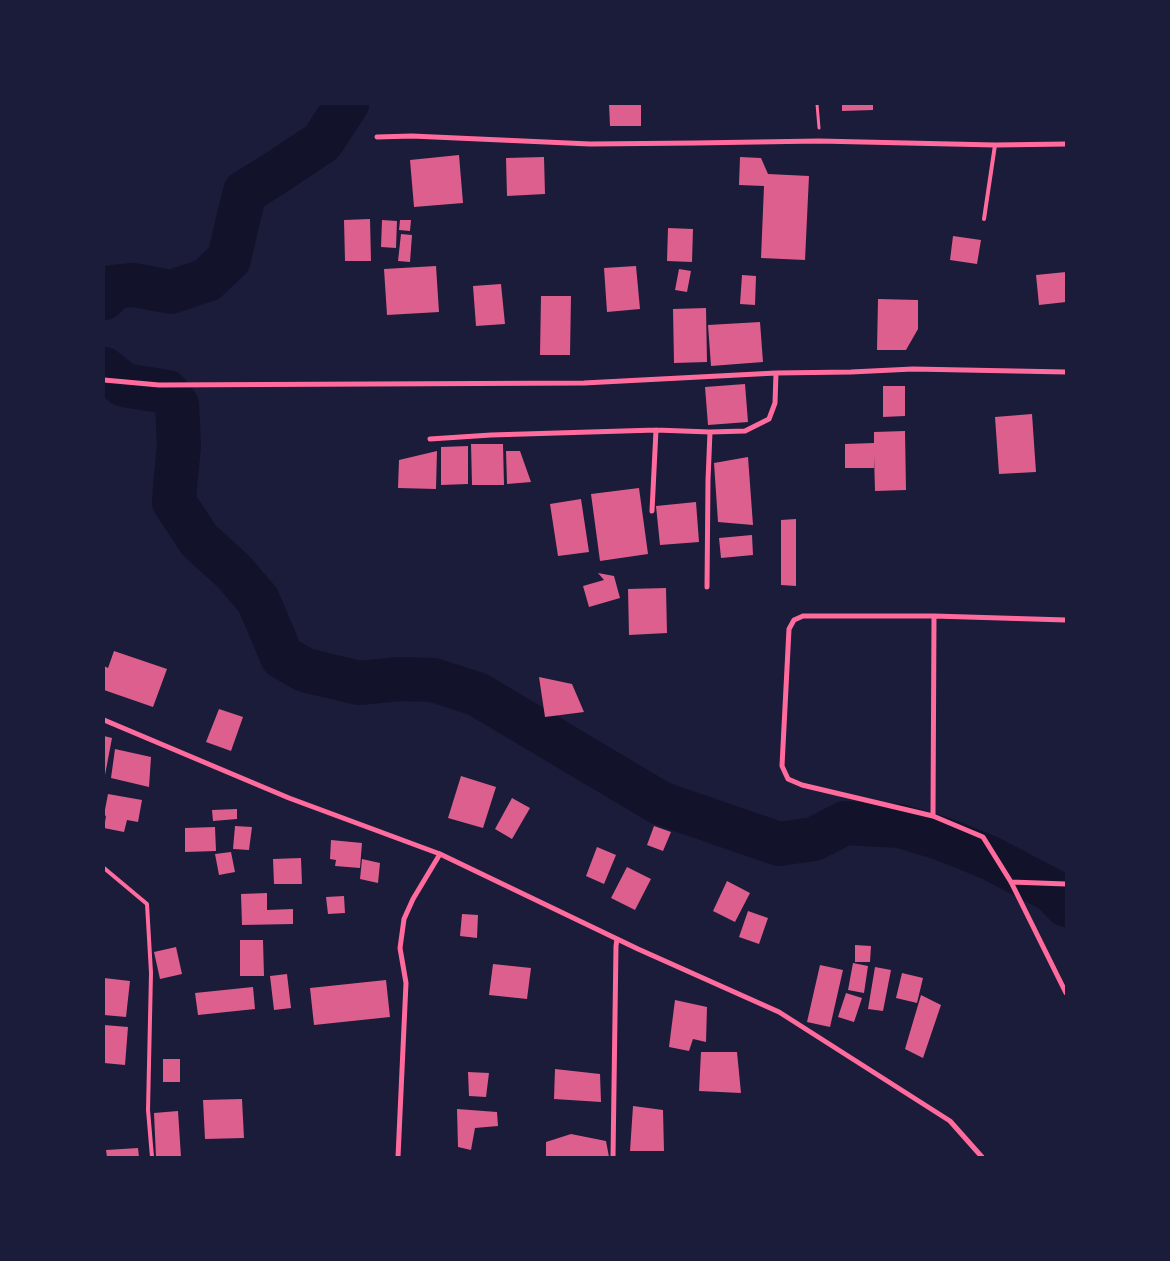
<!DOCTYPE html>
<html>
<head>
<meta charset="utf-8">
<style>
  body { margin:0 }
  #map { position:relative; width:1170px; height:1261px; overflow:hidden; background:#1b1b3a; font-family:Georgia,serif }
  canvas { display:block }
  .frame { position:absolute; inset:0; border:105px solid #1b1b3a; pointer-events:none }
</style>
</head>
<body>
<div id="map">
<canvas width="1170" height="1261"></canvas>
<div class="frame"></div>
</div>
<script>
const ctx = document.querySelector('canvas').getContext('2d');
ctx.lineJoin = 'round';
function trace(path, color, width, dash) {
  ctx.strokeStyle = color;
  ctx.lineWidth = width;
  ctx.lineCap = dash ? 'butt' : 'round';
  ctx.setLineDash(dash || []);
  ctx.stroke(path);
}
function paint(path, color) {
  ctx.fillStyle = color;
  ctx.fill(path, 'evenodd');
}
trace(new Path2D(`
  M104 298 113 287 134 285 171 292 207 280 229 259 237 224 245 192 274 174 322 142 347 104
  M104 369 124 385 167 392 177 405 179 445 175 487 174 502 199 540 234 572 258 600 282 657 305 670 359 683 400 679 433 680 477 694 660 803 779 844 814 839 845 823 900 826 943 839 990 858 1053 891 1066 905`), '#12122b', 44);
paint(new Path2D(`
  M609 104H641V126H610Z
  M842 104H873V110L842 111Z
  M459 155 463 203 414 207 410 160Z
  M544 157 545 194 507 196 506 158Z
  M740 157 761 158 768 174 809 176 805 260 761 258 764 186 739 185Z
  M370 219 371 261H345L344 220Z
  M382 220 397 221 396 248 381 247Z
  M400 220H411L410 231 399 230Z
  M668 228 693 229 692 262 667 261Z
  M401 234 412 235 410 262 398 261Z
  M953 236 981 240 977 264 950 260Z
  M436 266 439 312 387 315 384 269Z
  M636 266 640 309 607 312 604 268Z
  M679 269 691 271 687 292 675 290Z
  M1066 272V302L1039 305 1036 275Z
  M742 275 756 276 755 305 740 304Z
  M501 284 505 324 476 326 473 286Z
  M541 296H571L570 355H540Z
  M878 299 918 300V329L906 350H877Z
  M706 308 707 362 674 363 673 309Z
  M760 322 763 362 711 366 708 325Z
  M745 384 748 422 708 425 705 387Z
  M883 386H905V416L883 417Z
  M1032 414 1036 472 999 474 995 417Z
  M905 431 906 490 875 491 874 456V468H845V444L874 443V432Z
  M471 444H503L504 485H472Z
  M468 446V484L441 485V447Z
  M437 451 436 489 398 488 399 460Z
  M506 451H520L531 482 507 484Z
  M748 457 753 525 718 522 714 463Z
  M639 488 648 554 600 561 591 494Z
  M581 499 589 552 558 556 550 504Z
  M696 502 699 542 660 545 656 506Z
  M796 519V586L781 585V520Z
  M752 535 753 555 721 558 719 538Z
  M598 573 614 576 620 598 589 607 583 586 604 580Z
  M666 588 667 633 629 635 628 589Z
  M114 651 167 669 153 707 104 690V666L108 668Z
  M539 677 572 684 584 712 545 717Z
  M219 709 243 717 231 751 206 742Z
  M104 736 112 738 105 775H104Z
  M115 749 151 757 149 787 111 778Z
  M461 776 496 787 483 828 448 818Z
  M108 794 142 800 138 822 127 820 124 832 104 828 106 816 104 815Z
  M512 798 530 808 512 839 495 829Z
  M237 809V819L213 821 212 810Z
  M235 826 252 827 249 850 233 849Z
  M654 826 671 832 663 851 647 845Z
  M215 827 216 851 185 852V828Z
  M331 840 362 843 360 868 335 866 336 860 330 859Z
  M597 847 616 855 604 884 586 876Z
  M231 852 235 872 219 875 215 854Z
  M301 858 302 884H274L273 859Z
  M362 859 380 863 378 883 360 879Z
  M627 867 651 879 635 910 611 898Z
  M727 881 750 893 735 922 713 911Z
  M267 893V910L293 909V924L242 925 241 894Z
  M344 896 345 913 328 914 326 897Z
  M748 911 768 918 759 944 739 937Z
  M462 914 478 915 477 938 460 936Z
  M240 940H263L264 976H240Z
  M855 945 871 946 870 962H855Z
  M176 947 182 974 160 979 154 952Z
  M853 963 868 966 864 993 848 990Z
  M493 964 531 968 527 999 489 995Z
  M820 965 843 970 830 1027 807 1022Z
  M875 967 891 970 883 1011 868 1009Z
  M902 973 923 978 917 1003 896 998Z
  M287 974 291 1008 274 1010 270 976Z
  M104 978 130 981 126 1017 104 1015Z
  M386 980 390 1017 314 1025 310 988Z
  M253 987 255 1009 198 1015 195 993Z
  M846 993 862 998 854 1022 838 1017Z
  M921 995 941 1005 923 1058 905 1049Z
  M675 1000 707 1007 706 1042 693 1039 689 1051 669 1047Z
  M104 1025 128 1027 125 1065 104 1063Z
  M701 1052H737L741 1093 699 1091Z
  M163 1059H180V1082H163Z
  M555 1069 600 1074 601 1102 554 1099Z
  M468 1072 489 1073 486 1097 469 1096Z
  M242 1099 244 1138 205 1139 203 1100Z
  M633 1106 663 1110 664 1151H630Z
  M457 1109 497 1112 498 1126 475 1128 471 1150 458 1147Z
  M178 1111 181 1157H156L154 1113Z
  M571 1134 606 1141 609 1157H546V1142Z
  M138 1148 139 1157H107L106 1150Z`), '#dd5f8e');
trace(new Path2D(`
  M817 104 819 128`), '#ff6b9d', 3);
trace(new Path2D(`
  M984 219 995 145
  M104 868 147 904 151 973 148 1110 152 1157`), '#ff6b9d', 4);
trace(new Path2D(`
  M377 137 412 136 590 144 695 143 819 141 995 145 1066 144
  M104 380 159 385 584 383 776 373 851 372 913 369 1066 372
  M430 439 491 435 656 430 710 432 745 431 769 419 775 403 776 373
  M652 511 656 430
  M707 587 708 480 710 432
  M1066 620 934 616H803L794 620 789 629 782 766 788 779 802 785 933 816 983 837 1011 882 1066 993
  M104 720 289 798 440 854 638 949 779 1012 950 1121 982 1157
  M933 816 934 616
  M1011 882 1066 884
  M398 1157 406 983 400 948 404 919 413 899 440 854
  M613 1157 616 946 617 939`), '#ff6b9d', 5);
</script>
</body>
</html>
